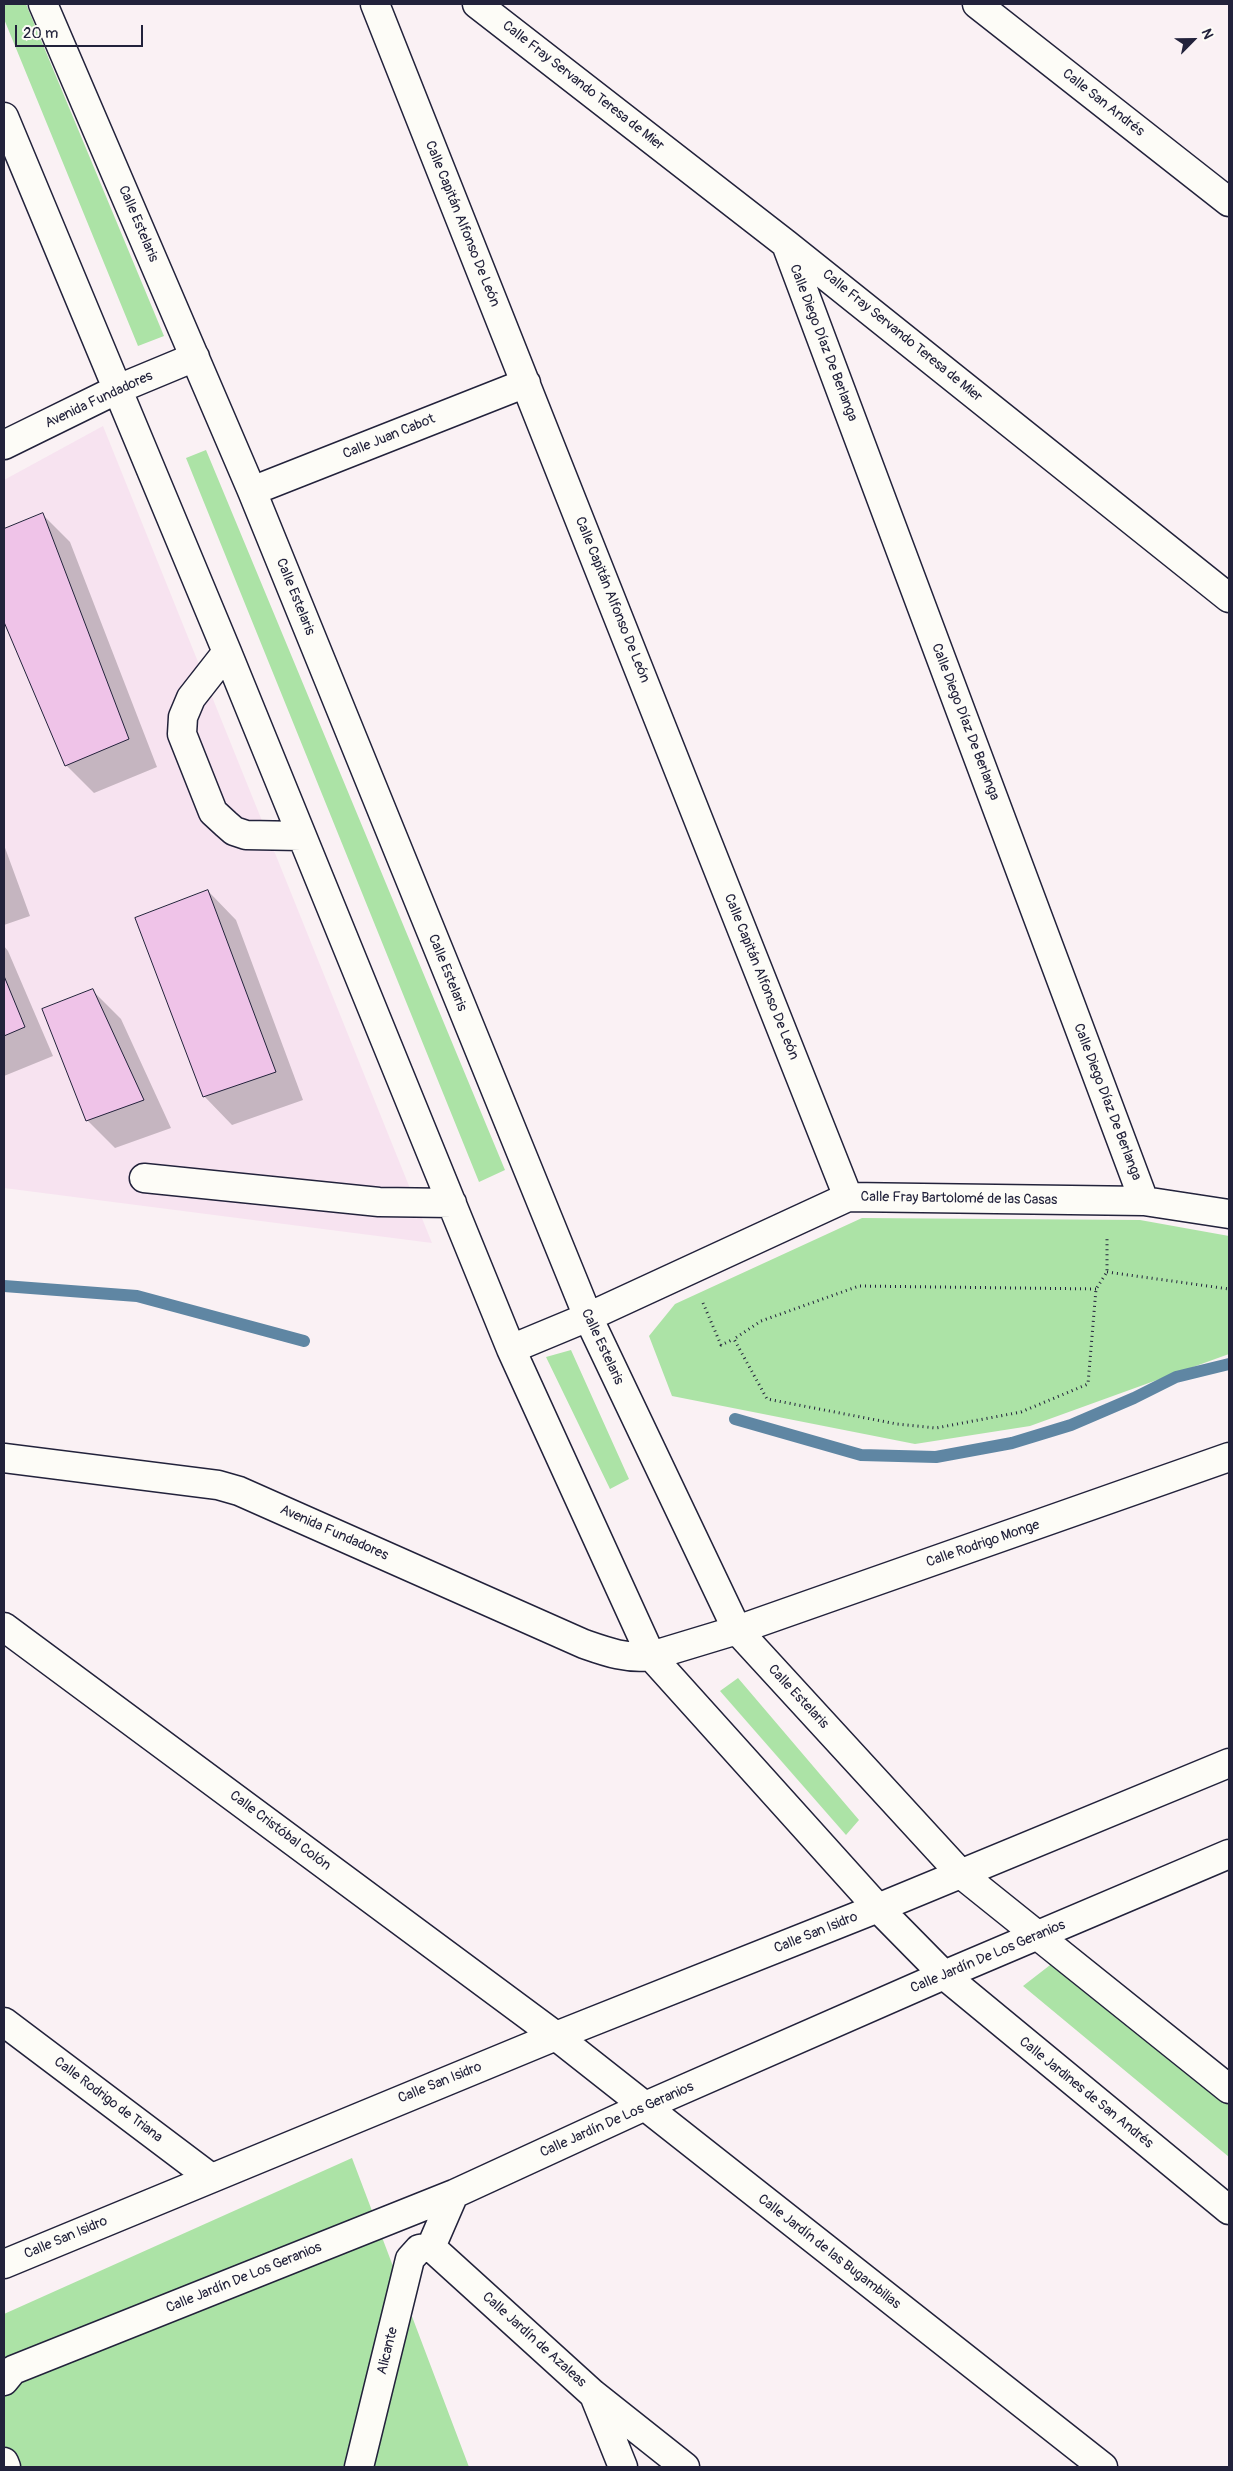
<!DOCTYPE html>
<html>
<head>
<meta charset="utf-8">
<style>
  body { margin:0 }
  #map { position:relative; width:1233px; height:2471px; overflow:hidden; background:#faf1f4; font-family:Pangolin,sans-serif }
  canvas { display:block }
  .frame { position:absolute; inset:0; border:5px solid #22223b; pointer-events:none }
  .north { position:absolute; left:1168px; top:15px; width:50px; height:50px; -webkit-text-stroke:4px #fdfcf7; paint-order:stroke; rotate:67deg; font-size:14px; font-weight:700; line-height:20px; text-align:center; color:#22223b }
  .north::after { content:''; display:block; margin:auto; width:18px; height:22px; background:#22223b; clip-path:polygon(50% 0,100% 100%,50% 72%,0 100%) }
  .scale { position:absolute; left:15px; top:25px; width:128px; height:22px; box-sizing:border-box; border:2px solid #22223b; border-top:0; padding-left:6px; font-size:15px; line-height:18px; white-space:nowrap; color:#22223b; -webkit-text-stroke:4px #fdfcf7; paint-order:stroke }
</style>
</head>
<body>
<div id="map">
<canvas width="1233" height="2471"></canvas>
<div class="frame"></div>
<div class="north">N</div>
<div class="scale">20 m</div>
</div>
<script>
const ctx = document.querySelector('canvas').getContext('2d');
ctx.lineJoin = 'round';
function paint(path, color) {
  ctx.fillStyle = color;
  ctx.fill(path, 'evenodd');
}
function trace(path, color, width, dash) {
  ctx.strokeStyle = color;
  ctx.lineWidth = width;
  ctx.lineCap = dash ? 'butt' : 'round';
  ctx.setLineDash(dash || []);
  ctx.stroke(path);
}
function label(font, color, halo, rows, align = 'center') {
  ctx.font = font + ' Pangolin,sans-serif';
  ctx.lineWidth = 5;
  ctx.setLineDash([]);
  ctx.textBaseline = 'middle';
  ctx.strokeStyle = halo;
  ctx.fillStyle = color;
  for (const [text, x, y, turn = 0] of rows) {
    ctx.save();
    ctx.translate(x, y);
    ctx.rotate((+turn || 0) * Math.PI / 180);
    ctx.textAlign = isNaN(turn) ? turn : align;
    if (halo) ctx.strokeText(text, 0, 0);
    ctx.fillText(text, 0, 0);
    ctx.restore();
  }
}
paint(new Path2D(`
  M103 426 432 1243 4 1188V480Z`), '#f7e3f0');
paint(new Path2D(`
  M4 4H26L164 336 138 346 4 19Z
  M206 450 505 1170 479 1182 186 458Z
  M862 1218 1140 1220 1229 1236V1354L1030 1426 915 1444 672 1396 649 1336 675 1304Z
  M571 1350 629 1479 610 1489 546 1357Z
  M738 1678 859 1820 846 1835 720 1691Z
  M1054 1962 1229 2103V2157L1023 1986Z
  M352 2158 469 2467H4V2314Z`), '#ace3a6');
paint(new Path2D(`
  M42 514 70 542 157 767 94 793 66 765 4 619V530Z
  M4 845 30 916 4 925Z
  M208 891 236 920 303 1100 232 1125 204 1096Z
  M4 946 8 951 53 1056 4 1076Z
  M92 990 121 1019 171 1128 115 1148 87 1120Z`), '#0003');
trace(new Path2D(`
  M4 1286 137 1296 304 1341
  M735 1419 861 1455 936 1457 1012 1443 1071 1425 1134 1398 1176 1377 1229 1364`), '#5f86a3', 12);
const building = new Path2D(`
  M43 513 129 739 65 766 4 622V529Z
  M208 890 276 1072 203 1097 135 918Z
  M4 976 25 1027 4 1036Z
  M93 989 144 1100 86 1121 42 1009Z`);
paint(building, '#efc3e8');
trace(building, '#22223b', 1);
const minor = new Path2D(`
  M43 4 252 491 588 1317 737 1630 961 1874 1229 2089
  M375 4 848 1197
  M477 4 786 244 1229 598
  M977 4 1229 202
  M4 117 227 652 511 1349 651 1656 878 1908 944 1975 1229 2210
  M786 244 1144 1201
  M4 445 118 389 195 357
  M252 491 526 383
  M227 652 191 698 183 717 182 734 213 812 226 824 234 831 246 835 301 836
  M144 1178 379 1202 452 1203
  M511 1349 588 1317 848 1197 1144 1201 1229 1214
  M4 1458 218 1485 239 1491 584 1644C607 1652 626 1659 651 1656L737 1630 1229 1457
  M4 1627 556 2036 1103 2467
  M4 2022 211 2178
  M454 2194 431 2247 593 2394 685 2467
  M4 2264 556 2036 878 1908 1229 1763
  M4 2381 13 2370 454 2194 643 2107 944 1975 1229 1854
  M594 2395 623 2467
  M4 2462 6 2467
  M359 2467 410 2259 419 2249 431 2247`);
trace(minor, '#22223b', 31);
trace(new Path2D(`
  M1107 1272 1229 1289
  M1096 1289 859 1286 761 1321 734 1339 767 1399 897 1424 936 1428 1021 1412 1088 1384 1096 1289 1107 1272V1237
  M703 1303 721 1345 734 1339`), '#22223b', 3, [1, 4]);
trace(minor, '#fdfcf7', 28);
label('14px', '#22223b', '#fdfcf7', [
  ["Calle Fray Servando Teresa de Mier",583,86,38],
  ["Calle San Andrés",1103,103,38],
  ["Calle Estelaris",138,224,67],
  ["Calle Capitán Alfonso De León",462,224,68],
  ["Calle Fray Servando Teresa de Mier",902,336,39],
  ["Calle Diego Díaz De Berlanga",823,343,69],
  ["Avenida Fundadores",99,400,-25],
  ["Calle Juan Cabot",389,437,-22],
  ["Calle Estelaris",295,597,68],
  ["Calle Capitán Alfonso De León",612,600,68],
  ["Calle Diego Díaz De Berlanga",965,722,69],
  ["Calle Estelaris",447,973,68],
  ["Calle Capitán Alfonso De León",761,977,68],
  ["Calle Diego Díaz De Berlanga",1107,1102,69],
  ["Calle Fray Bartolomé de las Casas",959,1199,1],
  ["Calle Estelaris",602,1347,65],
  ["Avenida Fundadores",334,1533,24],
  ["Calle Rodrigo Monge",983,1544,-19],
  ["Calle Estelaris",798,1697,47],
  ["Calle Cristóbal Colón",280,1831,37],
  ["Calle San Isidro",816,1933,-22],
  ["Calle Jardín De Los Geranios",988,1957,-23],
  ["Calle San Isidro",440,2083,-22],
  ["Calle Jardines de San Andrés",1086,2093,39],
  ["Calle Rodrigo de Triana",108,2100,37],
  ["Calle Jardín De Los Geranios",617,2120,-24],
  ["Calle San Isidro",66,2238,-23],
  ["Calle Jardín de las Bugambilias",829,2252,38],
  ["Calle Jardín De Los Geranios",244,2278,-22],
  ["Calle Jardín de Azaleas",534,2340,42],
  ["Alicante",388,2351,-76]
]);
</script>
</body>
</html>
